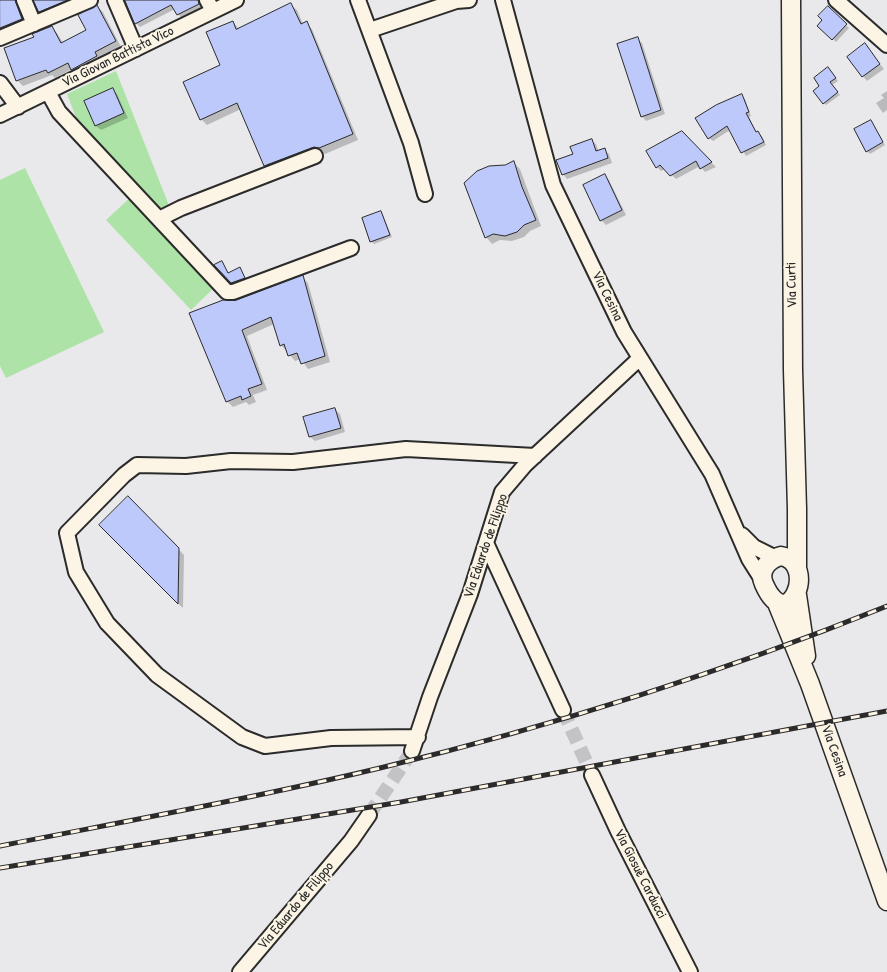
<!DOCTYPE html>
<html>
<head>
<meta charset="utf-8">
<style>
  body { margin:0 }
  canvas { display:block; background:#e9e8eb }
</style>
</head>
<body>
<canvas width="887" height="972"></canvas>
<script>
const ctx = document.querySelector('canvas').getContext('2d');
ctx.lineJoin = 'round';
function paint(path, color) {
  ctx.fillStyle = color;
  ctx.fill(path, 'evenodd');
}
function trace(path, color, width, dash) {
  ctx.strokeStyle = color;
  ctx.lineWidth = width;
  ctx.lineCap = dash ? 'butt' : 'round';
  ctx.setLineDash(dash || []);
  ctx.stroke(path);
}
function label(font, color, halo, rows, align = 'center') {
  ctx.font = font + ' "Patrick Hand",sans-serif';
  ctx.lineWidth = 4;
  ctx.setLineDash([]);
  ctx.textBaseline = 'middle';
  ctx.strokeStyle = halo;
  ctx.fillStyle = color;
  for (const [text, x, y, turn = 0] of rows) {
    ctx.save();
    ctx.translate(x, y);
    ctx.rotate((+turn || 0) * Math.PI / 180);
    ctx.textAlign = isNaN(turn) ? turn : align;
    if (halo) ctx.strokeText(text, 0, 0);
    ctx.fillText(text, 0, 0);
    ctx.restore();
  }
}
paint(new Path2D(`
  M116 71 170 208 158 213 79 125 67 94Z
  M25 168 104 332 6 378 0 366V180Z
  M131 197 216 286 191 310 106 220Z`), '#ade3a6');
paint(new Path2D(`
  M0 0H24L27 25 0 37Z
  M34 0H87L45 17 40 11Z
  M126 0H203V8L182 19 175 9 140 27 136 23Z
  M291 5 297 10 303 24 306 23 312 29 358 140 325 154 321 152 271 172 265 166 241 109 207 125 201 119 222 65 233 22 238 28Z
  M97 6 103 12 121 47 100 58 102 62 78 75 72 69 55 78 52 75 23 86 17 80 36 38 52 27 57 33 63 43 87 30Z
  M828 8 849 28 836 42 819 26 824 20Z
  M637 39 642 43 665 114 646 121 642 116Z
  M865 45 884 69 867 81 863 76Z
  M831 71 838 81 832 85 840 95 826 105 824 103 821 86Z
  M113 90 117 94 128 118 101 130 96 126 86 102Z
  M887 91V110L883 113 876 103 884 98 881 95Z
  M741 96 745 99 751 116 749 117 757 133 762 136 766 145 746 156 730 130 713 141 709 138Z
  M873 124 885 145 870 154 867 151Z
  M681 133 716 167 705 172 700 166 676 179 665 169 661 171 657 167Z
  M591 140 596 144 599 152 604 150 609 154 612 163 567 179 563 174 574 155Z
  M514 163 520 169 541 226 530 231 524 237 512 241 500 240 492 244 486 237 505 166Z
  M605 176 609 180 626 215 606 225 601 220 585 186Z
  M381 212 383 215 392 237 374 244 371 241Z
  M222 262 229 274 239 268 247 281 235 285 216 265Z
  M302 277 308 283 330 362 308 369 301 359 295 361 281 345 274 324 247 336 267 390 253 395 256 402 249 405 246 402 233 407 227 401 236 301Z
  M335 409 340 414 345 432 315 441 310 437 305 418Z
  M134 504 184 555 183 608 173 599Z`), '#0003');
const building = new Path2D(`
  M0 0H15L22 19 0 28Z
  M33 0H68L39 12Z
  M125 0H198L199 4 177 15 171 5 135 24Z
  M291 3 301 24 307 21 353 134 319 148 314 147 264 166 237 103 200 120 183 82 220 65 206 32 233 21 236 29Z
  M97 5 116 41 95 52 97 56 71 70 68 63 48 73 46 70 16 81 4 48 34 37 32 34 52 26 61 43 86 30 78 15Z
  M828 6 847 24 832 40 817 26 822 20 818 16Z
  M638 37 661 110 641 117 617 44Z
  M865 43 880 64 862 77 847 57Z
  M828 67 836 78 830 82 838 92 823 104 813 91 819 86 814 78Z
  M113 88 124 113 95 126 84 101Z
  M742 94 749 112 746 113 756 132 758 131 764 142 741 153 727 126 708 139 695 118 716 105Z
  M871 120 883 142 866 152 854 129Z
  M682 131 712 162 700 169 696 161 670 176 660 165 656 168 646 151Z
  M592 139 596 151 605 148 608 158 562 175 556 160 573 154 570 147Z
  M514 161 522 187 536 220 524 225 517 232 505 236 493 234 485 238 464 183 477 171 489 166 505 165Z
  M605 174 622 210 600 221 583 185Z
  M381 211 390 235 370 242 362 218Z
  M222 261 228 273 240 267 245 278 231 283 214 265Z
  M303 275 325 356 301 364 297 353 288 356 284 344 280 346 271 317 242 330 262 384 248 389 251 396 242 400 241 396 226 402 189 313 223 300H236Z
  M335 408 341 428 309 437 303 417Z
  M128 496 179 548 178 604 99 525Z`);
paint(building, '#bdc9fa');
trace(building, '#2b2b2b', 1);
trace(new Path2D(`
  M563 710 592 775
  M369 815 412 751`), '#c3c2c5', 14, [14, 7]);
const minor = new Path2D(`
  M24 0 34 24
  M115 0 136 49
  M207 0 213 11
  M358 0 411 143 425 194
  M503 0 553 185 624 332 712 474 749 559 761 578
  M836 0 887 45
  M370 30 456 1 469 0
  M0 38 90 0
  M0 83 18 107
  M48 92 59 112 227 292H233L351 248
  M0 115 236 0
  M159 219 181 208 315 156
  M742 535 754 547 774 557
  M486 543 563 710
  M418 737 331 738 265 746 242 737 157 675 107 623 76 572 67 533 124 475 137 465 186 466 231 461 293 462 406 449 535 456
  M412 751 430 697 470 594 502 492 525 465 640 358
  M592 775 618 831 690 972
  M240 972 351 841 369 815`);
const major = new Path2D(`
  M791 0 793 370 797 509V569
  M781 556C819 563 788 639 764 584 758 571 768 559 781 556Z
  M797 595 806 656
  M777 603 810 684 887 901`);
trace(minor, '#2b2b2b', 18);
trace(major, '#2b2b2b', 21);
trace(minor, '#fcf5e5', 14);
trace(major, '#fcf5e5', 18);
const rail = new Path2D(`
  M0 846C127 821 254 798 380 768 553 726 723 672 887 606
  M0 868 401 802 887 711`);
trace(rail, '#2b2b2b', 5);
trace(rail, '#fcf5e5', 3, [9]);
label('14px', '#2b2b2b', '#fcf5e5', [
  ["Via Giovan Battista Vico",118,57,-26],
  ["Via Curti",792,285,-91],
  ["Via Cesina",607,296,64],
  ["Via Eduardo de Filippo",486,546,-71],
  ["Via Cesina",834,751,70],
  ["Via Giosuè Carducci",640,874,63],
  ["Via Eduardo de Filippo",296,906,-50]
]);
</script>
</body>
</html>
